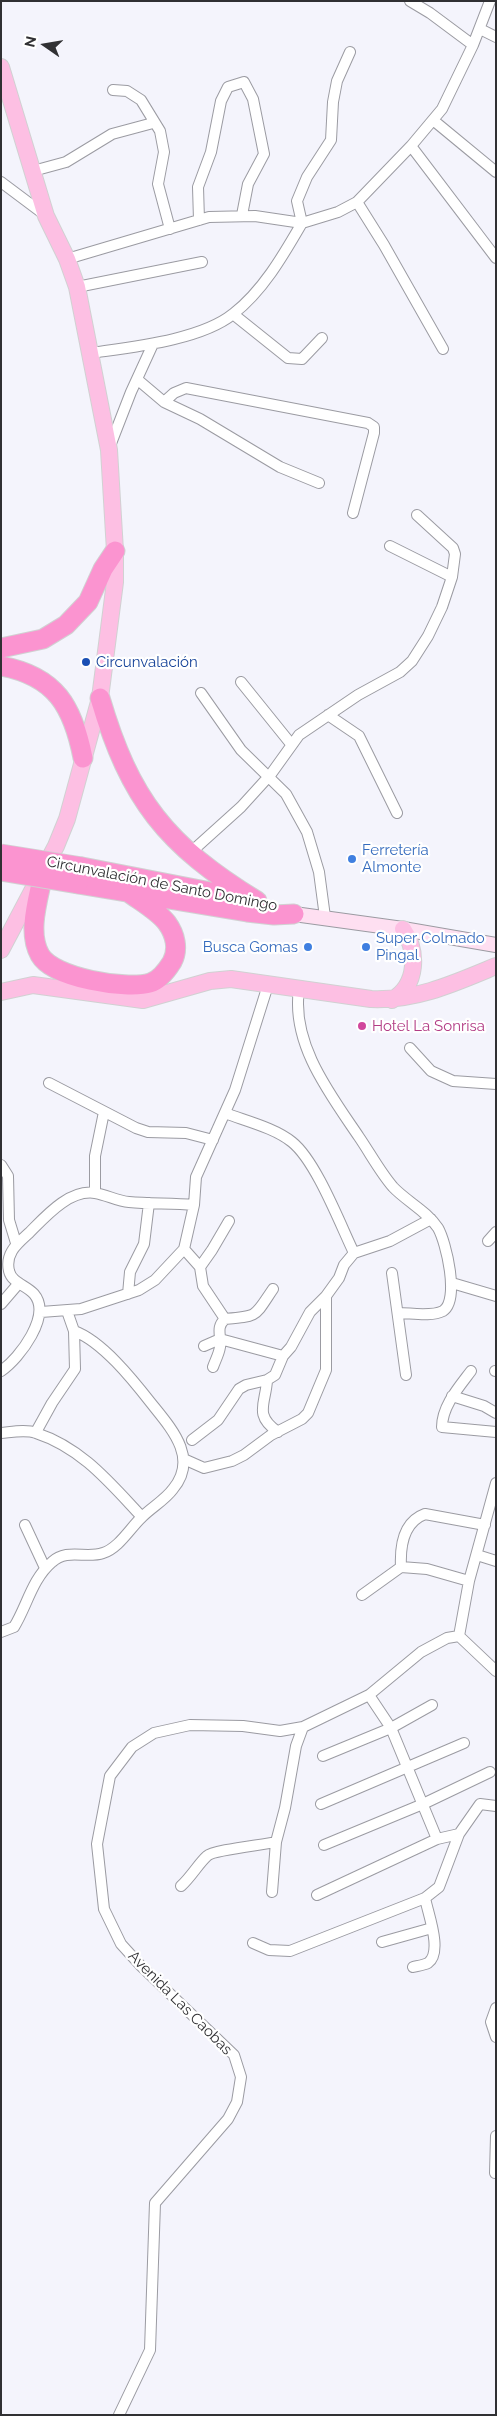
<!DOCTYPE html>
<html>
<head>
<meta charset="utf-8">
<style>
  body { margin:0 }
  #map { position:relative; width:497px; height:2416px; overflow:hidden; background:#f4f4fc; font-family:Raleway,sans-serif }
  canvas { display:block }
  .frame { position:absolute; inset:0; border:2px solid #303033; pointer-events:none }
  .north { position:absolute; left:20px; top:20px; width:50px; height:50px; -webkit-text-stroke:4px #fff; paint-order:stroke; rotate:283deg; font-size:14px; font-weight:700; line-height:20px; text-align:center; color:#303033 }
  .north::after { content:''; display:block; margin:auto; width:18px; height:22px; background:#303033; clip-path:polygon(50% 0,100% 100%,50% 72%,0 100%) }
</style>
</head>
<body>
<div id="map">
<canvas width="497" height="2416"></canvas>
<div class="frame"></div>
<div class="north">N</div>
</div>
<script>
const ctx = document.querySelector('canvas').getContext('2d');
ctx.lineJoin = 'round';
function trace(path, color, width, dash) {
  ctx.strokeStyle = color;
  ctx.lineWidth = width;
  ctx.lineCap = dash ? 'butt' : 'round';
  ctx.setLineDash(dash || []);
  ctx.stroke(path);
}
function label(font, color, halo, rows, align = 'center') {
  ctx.font = font + ' Raleway,sans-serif';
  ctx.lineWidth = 4.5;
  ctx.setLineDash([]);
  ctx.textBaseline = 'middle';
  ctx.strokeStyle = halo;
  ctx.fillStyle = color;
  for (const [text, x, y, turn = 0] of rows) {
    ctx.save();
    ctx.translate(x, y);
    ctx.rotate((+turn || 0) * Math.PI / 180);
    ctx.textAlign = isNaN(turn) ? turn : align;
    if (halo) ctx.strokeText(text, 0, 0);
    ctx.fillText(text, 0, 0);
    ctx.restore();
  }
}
const minor = new Path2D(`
  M410 1 430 13 473 45
  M480 29 496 37
  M113 90 127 91 141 100 160 131 164 152 158 184 170 229
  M433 120 496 172
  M411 146 496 258
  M33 171 66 162 112 134 153 123
  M1 182 45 215
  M357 202 384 245 443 349
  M199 220 198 187 211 152 221 101 228 87 244 82 253 99 264 154 248 184 242 215
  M67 259 209 217 255 216 302 223 338 212 357 202 411 146 442 109 473 45 490 1
  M77 287 202 262
  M233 314 288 358 302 359 322 338
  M91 353C132 347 201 340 233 314 263 291 284 254 302 223L297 201 307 177 331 140 333 102 337 81 350 52
  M138 380 164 402 200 419 280 467 319 483
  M164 402 174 393 186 388 368 423 374 427V433L353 513
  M110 446 131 392 153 344
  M390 546 452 577
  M241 682 291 744
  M201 693 241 750 286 794 307 832 319 872 325 917
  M328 715 359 736 397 813
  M190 853 241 807 271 774 299 735 358 695 400 672 412 661 428 636 442 607 452 577 455 554 453 548 417 515
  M299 989C291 1044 330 1094 359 1137 370 1153 380 1172 393 1187 406 1201 427 1211 438 1228 446 1242 460 1300 443 1311 431 1317 411 1313 398 1313
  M410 1048 431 1071 453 1081 496 1084
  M49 1083 136 1128 148 1132 186 1133 213 1140
  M225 1113C246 1121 275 1128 292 1142 316 1161 340 1224 354 1253
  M1 1165 8 1176 9 1220 16 1243
  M95 1193V1156L104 1112
  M488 1241 496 1232
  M184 1249 200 1267 203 1286 225 1319
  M200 1267 212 1250 229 1221
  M392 1273 406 1375
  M452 1283 496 1296
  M128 1294 130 1272 144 1244 149 1203
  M1 1304 19 1283
  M41 1312 81 1309 139 1290 155 1280 184 1249 194 1205 196 1177 235 1090 268 985
  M204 1346 220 1339 283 1356
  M213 1367C215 1361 219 1354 220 1347 222 1336 215 1328 225 1319 259 1316 254 1317 273 1289
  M1 1371C20 1358 52 1315 34 1294 26 1285 12 1283 9 1271 5 1253 17 1244 29 1233 45 1217 69 1189 95 1193 107 1195 117 1201 129 1202 150 1204 172 1203 194 1205
  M471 1371C459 1387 442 1406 442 1427L496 1432
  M495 1371H496
  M267 1380C266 1403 253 1415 278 1432
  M452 1396 484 1406 496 1413
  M36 1432 52 1403 75 1369 74 1331 67 1311
  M1 1433C12 1432 26 1429 36 1433 82 1448 110 1483 142 1517
  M192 1440 218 1420 239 1389 246 1385 267 1380 275 1375 283 1356 291 1347 310 1312 326 1296
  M186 1460 204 1468 232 1461 244 1455 271 1435 302 1419 308 1413 326 1370V1296L339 1278 344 1265 354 1253 390 1241 431 1219
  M25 1525 45 1568
  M477 1555 496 1561
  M401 1567C400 1547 403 1522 425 1514L485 1525
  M362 1595 401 1567 427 1569 469 1581
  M1 1632 14 1627C27 1606 32 1579 52 1562 67 1548 86 1559 103 1553 119 1548 130 1528 142 1517 152 1507 165 1500 173 1489 199 1458 171 1428 151 1403 133 1380 102 1341 74 1331
  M459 1636 469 1581 496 1483
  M369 1695 391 1728 437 1839
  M323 1756 391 1728 432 1705
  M321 1804 464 1743
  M324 1845 423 1804 490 1772
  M181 1886C191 1877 199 1863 207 1856 213 1850 263 1845 276 1842
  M272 1892 276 1842 285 1808 296 1746 303 1727
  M317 1895 437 1839 459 1834 480 1804 496 1806
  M382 1942 432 1928
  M253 1943 269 1950 290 1951 425 1898 439 1887 459 1834
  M413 1967C417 1966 424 1965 428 1963 443 1952 428 1914 425 1898
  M496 2008 491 2022 496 2037
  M495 2173 496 2136
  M119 2415 150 2350 155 2203 228 2119 237 2102 241 2077 234 2055 141 1966 121 1944 104 1909 97 1844 110 1776 132 1747 154 1733 190 1725 243 1726 280 1731 303 1727 369 1695 421 1652 447 1638 459 1636 496 1671`);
const secondary = new Path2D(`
  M294 914 403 929 496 945`);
const primary = new Path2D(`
  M1 67 46 216 67 259 77 287 109 450 115 551V582L100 698 67 819 56 846 1 950
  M1 992 33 985 143 1000 210 981 231 979 371 999C416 1001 455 983 496 966
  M392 1000C418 985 418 951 403 929`);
const motorway = new Path2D(`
  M1 648 43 639 66 625 88 602 103 569 115 551
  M1 666C56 676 73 707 83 758
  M100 698C130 800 166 845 257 901
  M82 867 226 895
  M44 869C40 895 26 930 40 955 53 978 126 990 150 983 160 980 167 970 172 962 179 949 175 934 167 923 158 911 140 901 128 892
  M78 884 247 912 274 915 294 914`);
trace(minor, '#9b9ba2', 12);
trace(secondary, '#9b9ba2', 16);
trace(primary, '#d1d1d2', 18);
trace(motorway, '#d1d1d2', 21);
trace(minor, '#fff', 10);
trace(secondary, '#fedff1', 14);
trace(primary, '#fdbfe3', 16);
trace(motorway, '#fb94d0', 19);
const motorwayBridge = new Path2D(`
  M1 854 82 867
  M1 871 78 884`);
trace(motorwayBridge, '#d1d1d2', 21, []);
trace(motorwayBridge, '#fb94d0', 19);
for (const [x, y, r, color] of [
  [86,662,5,"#1a4fb4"],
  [352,859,5,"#3f7fe0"],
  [308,947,5,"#3f7fe0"],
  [366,947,5,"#3f7fe0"],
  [362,1026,5,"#d1479c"]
]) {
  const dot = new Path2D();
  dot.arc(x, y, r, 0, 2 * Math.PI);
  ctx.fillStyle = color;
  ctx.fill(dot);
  trace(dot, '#fff', 2);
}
label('15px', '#164399', '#fff', [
  ["Circunvalación",96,662]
], 'left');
label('15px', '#366cbe', '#fff', [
  ["Ferretería",362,850],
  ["Almonte",362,867],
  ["Super Colmado",376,938],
  ["Pingal",376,955],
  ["Busca Gomas",298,947,"right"]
], 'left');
label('15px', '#303033', '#fff', [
  ["Circunvalación de Santo Domingo",162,884,11],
  ["Avenida Las Caobas",180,2003,45]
]);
label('15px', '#b23c85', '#fff', [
  ["Hotel La Sonrisa",372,1026]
], 'left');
</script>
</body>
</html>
